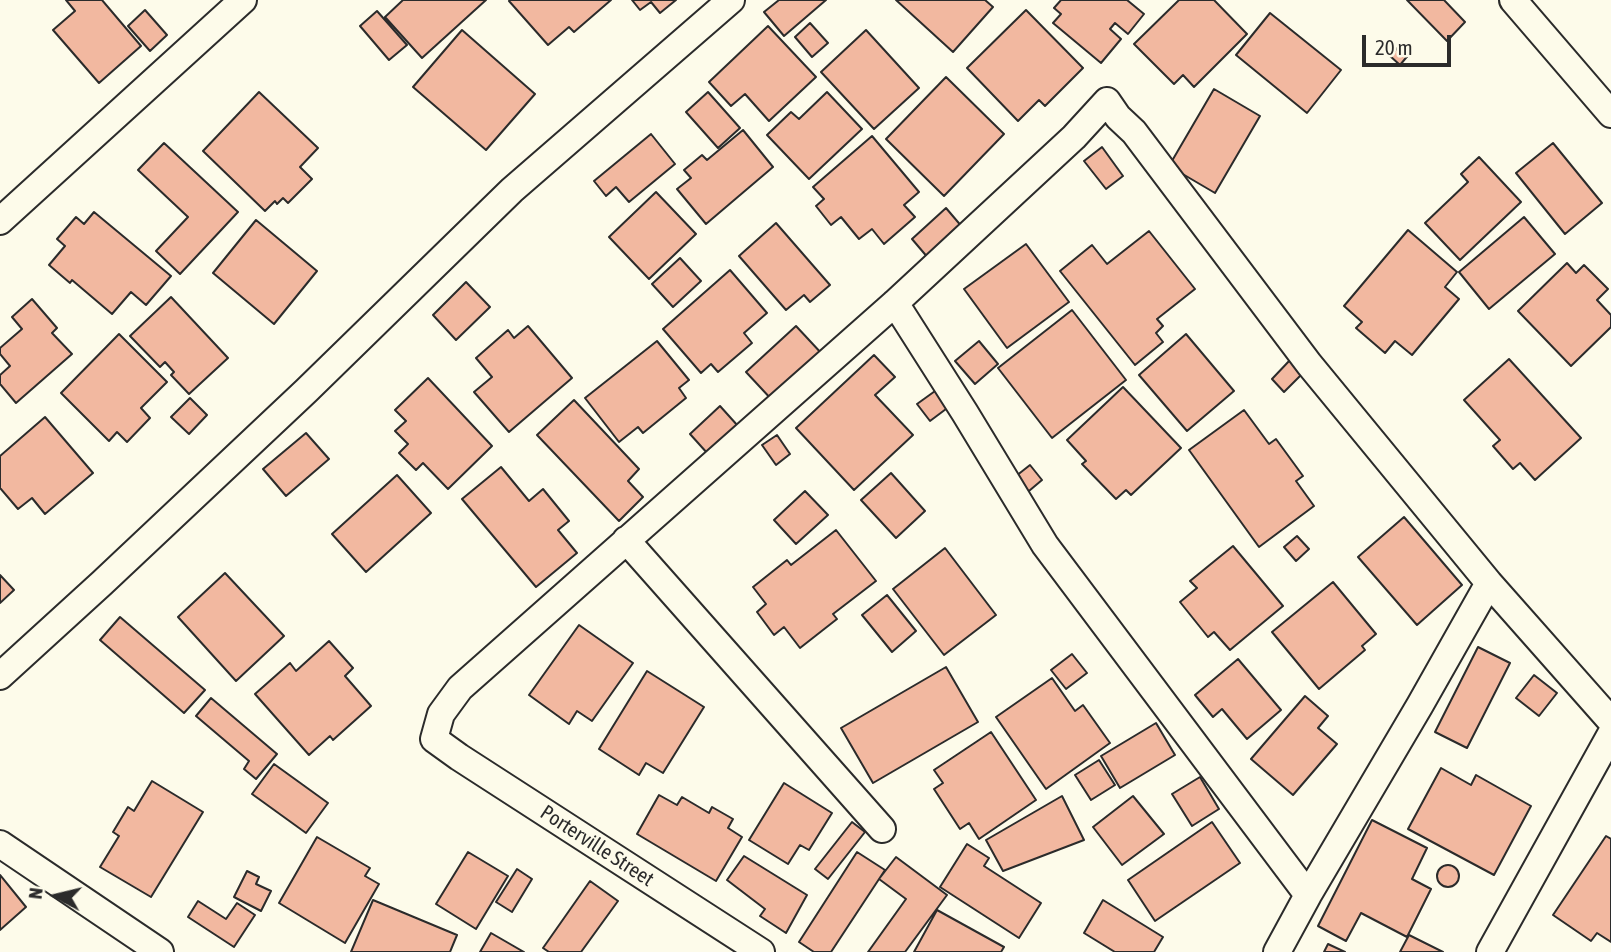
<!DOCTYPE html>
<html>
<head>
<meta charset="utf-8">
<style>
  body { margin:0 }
  #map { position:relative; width:1611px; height:952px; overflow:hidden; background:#fdfbea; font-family:"Asap Condensed",sans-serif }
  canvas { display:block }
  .north { position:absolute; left:21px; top:861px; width:70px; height:70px; -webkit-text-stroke:5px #fdfbea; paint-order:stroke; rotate:277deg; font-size:19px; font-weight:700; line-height:28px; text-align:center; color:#2b2b2b }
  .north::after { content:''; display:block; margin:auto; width:24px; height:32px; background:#2b2b2b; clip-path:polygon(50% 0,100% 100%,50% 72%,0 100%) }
  .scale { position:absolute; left:1362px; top:35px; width:89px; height:32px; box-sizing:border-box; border:4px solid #2b2b2b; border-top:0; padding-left:9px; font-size:21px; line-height:24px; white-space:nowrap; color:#2b2b2b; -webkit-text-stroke:5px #fdfbea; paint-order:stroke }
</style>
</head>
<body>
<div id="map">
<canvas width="1611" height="952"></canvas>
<div class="north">N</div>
<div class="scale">20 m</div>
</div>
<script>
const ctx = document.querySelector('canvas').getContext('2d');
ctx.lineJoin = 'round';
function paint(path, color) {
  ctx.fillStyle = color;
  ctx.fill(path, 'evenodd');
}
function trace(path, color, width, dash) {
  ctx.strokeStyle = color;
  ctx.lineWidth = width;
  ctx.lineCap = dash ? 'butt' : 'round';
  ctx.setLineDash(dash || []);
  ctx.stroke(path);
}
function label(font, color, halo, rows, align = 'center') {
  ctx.font = font + ' "Asap Condensed",sans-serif';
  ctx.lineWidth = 5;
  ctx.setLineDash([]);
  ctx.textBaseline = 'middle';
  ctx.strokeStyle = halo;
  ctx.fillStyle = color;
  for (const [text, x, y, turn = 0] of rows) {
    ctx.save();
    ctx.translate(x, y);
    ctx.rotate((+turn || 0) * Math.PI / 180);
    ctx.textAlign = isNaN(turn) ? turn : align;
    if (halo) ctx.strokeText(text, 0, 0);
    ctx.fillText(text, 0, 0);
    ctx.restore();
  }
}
const building = new Path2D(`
  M66 0H102L141 46 99 83 53 30 75 11Z
  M403 0H486L422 58 385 17Z
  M510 0H611L574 32 569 27 548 45 509 1Z
  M632 0H676L660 13 651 2 640 10Z
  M779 0H826L784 36 764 12Z
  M896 0H985L993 7 953 52Z
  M1061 0H1127L1144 14 1128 34 1115 23 1110 29 1121 39 1101 63 1053 23 1061 14 1054 8Z
  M1179 0H1214L1247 34 1194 87 1183 75 1174 84 1134 44Z
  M1407 0H1444L1465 22 1447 41Z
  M145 10 167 35 150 51 128 26Z
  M1026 10 1083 68 1045 106 1039 100 1018 121 967 68Z
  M377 11 407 45 389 60 360 26Z
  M1270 13 1341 70 1307 113 1236 55Z
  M810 23 828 43 812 57 795 37Z
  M768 26 816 77 769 121 745 94 731 106 709 82Z
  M462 30 535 94 486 150 413 87Z
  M866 30 919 88 874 129 821 72Z
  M1401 44 1410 53 1400 65 1390 56Z
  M946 77 1004 134 944 196 886 139Z
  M1214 89 1260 116 1215 193 1169 166Z
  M259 92 318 148 300 167 312 179 288 203 283 198 277 204 275 201 265 211 203 151Z
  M708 92 740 128 718 148 686 112Z
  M827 92 862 129 809 179 767 135 791 112 799 119Z
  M743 130 773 167 706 224 677 189 691 178 684 170 702 155 707 160Z
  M651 134 675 164 629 202 616 187 606 196 594 181Z
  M872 136 919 192 904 205 915 217 884 244 872 229 859 239 841 217 831 225 816 206 824 199 813 187Z
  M164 143 238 212 180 274 156 251 188 217 138 170Z
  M1553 143 1602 203 1565 234 1516 173Z
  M1102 147 1123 176 1106 189 1084 161Z
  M1479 157 1521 202 1460 260 1425 223 1468 182 1461 174Z
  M656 192 696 234 649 279 609 237Z
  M946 208 963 228 929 259 912 239Z
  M94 212 171 276 146 305 131 292 112 314 72 280 70 283 49 265 65 246 57 239 76 217 84 224Z
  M1524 217 1555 254 1489 309 1459 272Z
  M256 220 317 271 274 324 213 273Z
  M776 223 830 285 810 302 804 295 786 310 739 256Z
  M1408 230 1457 272 1445 287 1459 299 1412 355 1395 341 1385 353 1356 328 1362 322 1344 306Z
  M1149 231 1195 289 1157 319 1163 326 1156 333 1163 342 1135 365 1060 271 1092 245 1107 264Z
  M1026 244 1069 302 1007 348 964 289Z
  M680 258 701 281 673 307 652 284Z
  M1567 263 1576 273 1584 265 1608 289 1597 300 1611 315V327L1571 366 1518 311Z
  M730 270 767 313 744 333 752 343 718 372 711 364 701 373 663 329Z
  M466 282 490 307 456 340 433 315Z
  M171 297 228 358 189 394 171 375 174 372 165 362 160 367 130 336Z
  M32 299 57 328 52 333 72 354 16 403 0 384V375L10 366 0 354V348L22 329 12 317Z
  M1072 310 1126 380 1052 438 998 368Z
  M528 326 572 378 509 432 474 392 492 377 476 358 508 330 514 338Z
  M796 326 823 355 773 401 746 372Z
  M119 334 167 382 141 408 150 418 127 442 117 432 109 441 61 393Z
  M1186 334 1234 391 1187 431 1139 375Z
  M657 341 689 380 679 388 686 398 643 433 638 427 619 442 585 398Z
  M979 341 998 364 975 384 955 361Z
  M874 355 895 377 875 395 913 435 854 490 796 428Z
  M1509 359 1581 438 1535 480 1520 463 1513 469 1493 446 1500 440 1464 400Z
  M1290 360 1303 373 1284 392 1272 379Z
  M428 378 492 446 448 489 423 463 416 470 399 453 408 444 395 431 406 421 395 410Z
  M942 386 954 403 930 421 917 404Z
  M1123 387 1181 448 1131 495 1126 490 1116 499 1082 464 1086 461 1067 440Z
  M190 398 207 415 189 434 171 417Z
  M574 400 639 469 628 481 643 497 619 521 537 435Z
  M720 406 738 426 708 454 690 434Z
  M1244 410 1269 444 1276 439 1303 476 1296 481 1314 506 1259 547 1189 450Z
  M45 417 93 473 45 514 32 498 18 509 0 488V456Z
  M306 433 329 459 286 496 263 469Z
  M777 435 790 454 776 465 762 445Z
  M1030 465 1042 480 1023 496 1011 480Z
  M501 467 529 501 543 489 569 521 558 530 577 553 536 587 462 499Z
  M891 473 925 511 896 538 861 500Z
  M397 475 431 513 366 572 332 534Z
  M805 491 828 515 796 544 774 520Z
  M1404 517 1462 585 1417 625 1358 557Z
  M836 530 876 581 833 614 837 619 800 648 784 627 774 635 757 612 766 604 753 587 787 560 791 565Z
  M1297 536 1309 549 1296 561 1284 547Z
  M1233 546 1283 606 1230 650 1214 632 1208 637 1180 602 1197 588 1190 581Z
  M945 548 996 615 944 655 893 589Z
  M225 573 284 636 236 681 178 617Z
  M0 575 14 590 0 603Z
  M1333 582 1376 634 1362 646 1365 650 1319 689 1272 632Z
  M887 595 916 631 892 652 862 615Z
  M120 617 205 690 184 713 100 640Z
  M579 625 633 663 592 721 577 711 569 724 529 695Z
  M329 641 353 668 345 676 371 706 333 740 330 736 309 755 255 694 290 663 296 671Z
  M1478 647 1510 663 1467 748 1435 732Z
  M1072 654 1087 673 1066 689 1051 670Z
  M1238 659 1281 710 1247 739 1222 709 1213 717 1195 695Z
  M946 667 978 722 873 783 841 728Z
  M647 671 704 707 663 773 646 763 639 775 599 749Z
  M1534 675 1557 693 1539 716 1516 698Z
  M1052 678 1075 711 1083 705 1110 743 1046 789 996 717Z
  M1305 696 1328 716 1318 728 1337 744 1293 795 1251 759Z
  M211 698 277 754 256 779 244 769 249 761 196 716Z
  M1156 723 1175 755 1120 788 1101 756Z
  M991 732 1036 800 979 839 969 823 960 829 934 789 943 783 934 770Z
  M1099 760 1115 785 1091 800 1075 775Z
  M274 764 328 803 306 833 252 794Z
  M1441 768 1471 785 1476 775 1531 806 1494 875 1408 829Z
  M1200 777 1219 809 1192 826 1172 794Z
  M152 781 203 812 151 897 100 867 119 836 113 832 128 807 134 811Z
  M784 783 832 813 809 850 800 845 788 864 749 840Z
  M659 795 677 805 682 797 709 813 712 807 733 819 728 828 742 837 716 881 637 834Z
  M1062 796 1084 840 1003 871 986 840Z
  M1133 796 1164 834 1122 865 1093 827Z
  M1372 820 1427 848 1412 879 1431 889 1407 937 1361 913 1346 941 1318 926Z
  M852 822 865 832 828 879 815 869Z
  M1212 822 1240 863 1155 921 1128 880Z
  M1606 836 1611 839V942L1597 933 1591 941 1553 915Z
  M317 837 370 868 365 876 379 884 345 943 279 903Z
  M967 844 989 858 984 866 1041 903 1019 938 940 887Z
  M468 852 508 876 476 929 436 904Z
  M857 852 885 870 831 952H814L799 942Z
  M744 856 807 895 786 933 760 916 765 909 727 880Z
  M896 857 947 895 905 952H868L906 899 879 879Z
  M1437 876a11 11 0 1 1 22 0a11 11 0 1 1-22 0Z
  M517 869 532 879 512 912 496 902Z
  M247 871 259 877 256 884 271 891 261 911 234 897Z
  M0 875 26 907 0 930Z
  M590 881 618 901 581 952H549L543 948Z
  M373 900 457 935 450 952H351Z
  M1103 900 1163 937 1154 952H1115L1084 933Z
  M198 901 226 919 237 903 255 915 234 947 188 917Z
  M937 910 1004 947 1001 952H914Z
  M491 933 524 952H480Z
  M1409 935 1443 952H1400Z
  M1328 944 1345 952H1324Z`);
paint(building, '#f2b8a0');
trace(building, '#2b2b2b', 2);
const minor = new Path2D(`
  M1513 0 1611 114
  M0 221 243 0
  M895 303 965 413 1045 545 1308 895
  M626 540 882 829
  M0 676 102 583 306 391 512 190 731 0
  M0 844 160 952
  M761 952 459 757 434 739 441 714 460 688 895 303 1074 137 1107 101 1118 117 1134 132 1309 364 1489 583 1611 721
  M1277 952 1308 895 1420 705 1489 583
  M1490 952 1611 734`);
trace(minor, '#2b2b2b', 30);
trace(minor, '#fdfbea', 26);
label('21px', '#2b2b2b', '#fdfbea', [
  ["Porterville Street",597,846,33]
]);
</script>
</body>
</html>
